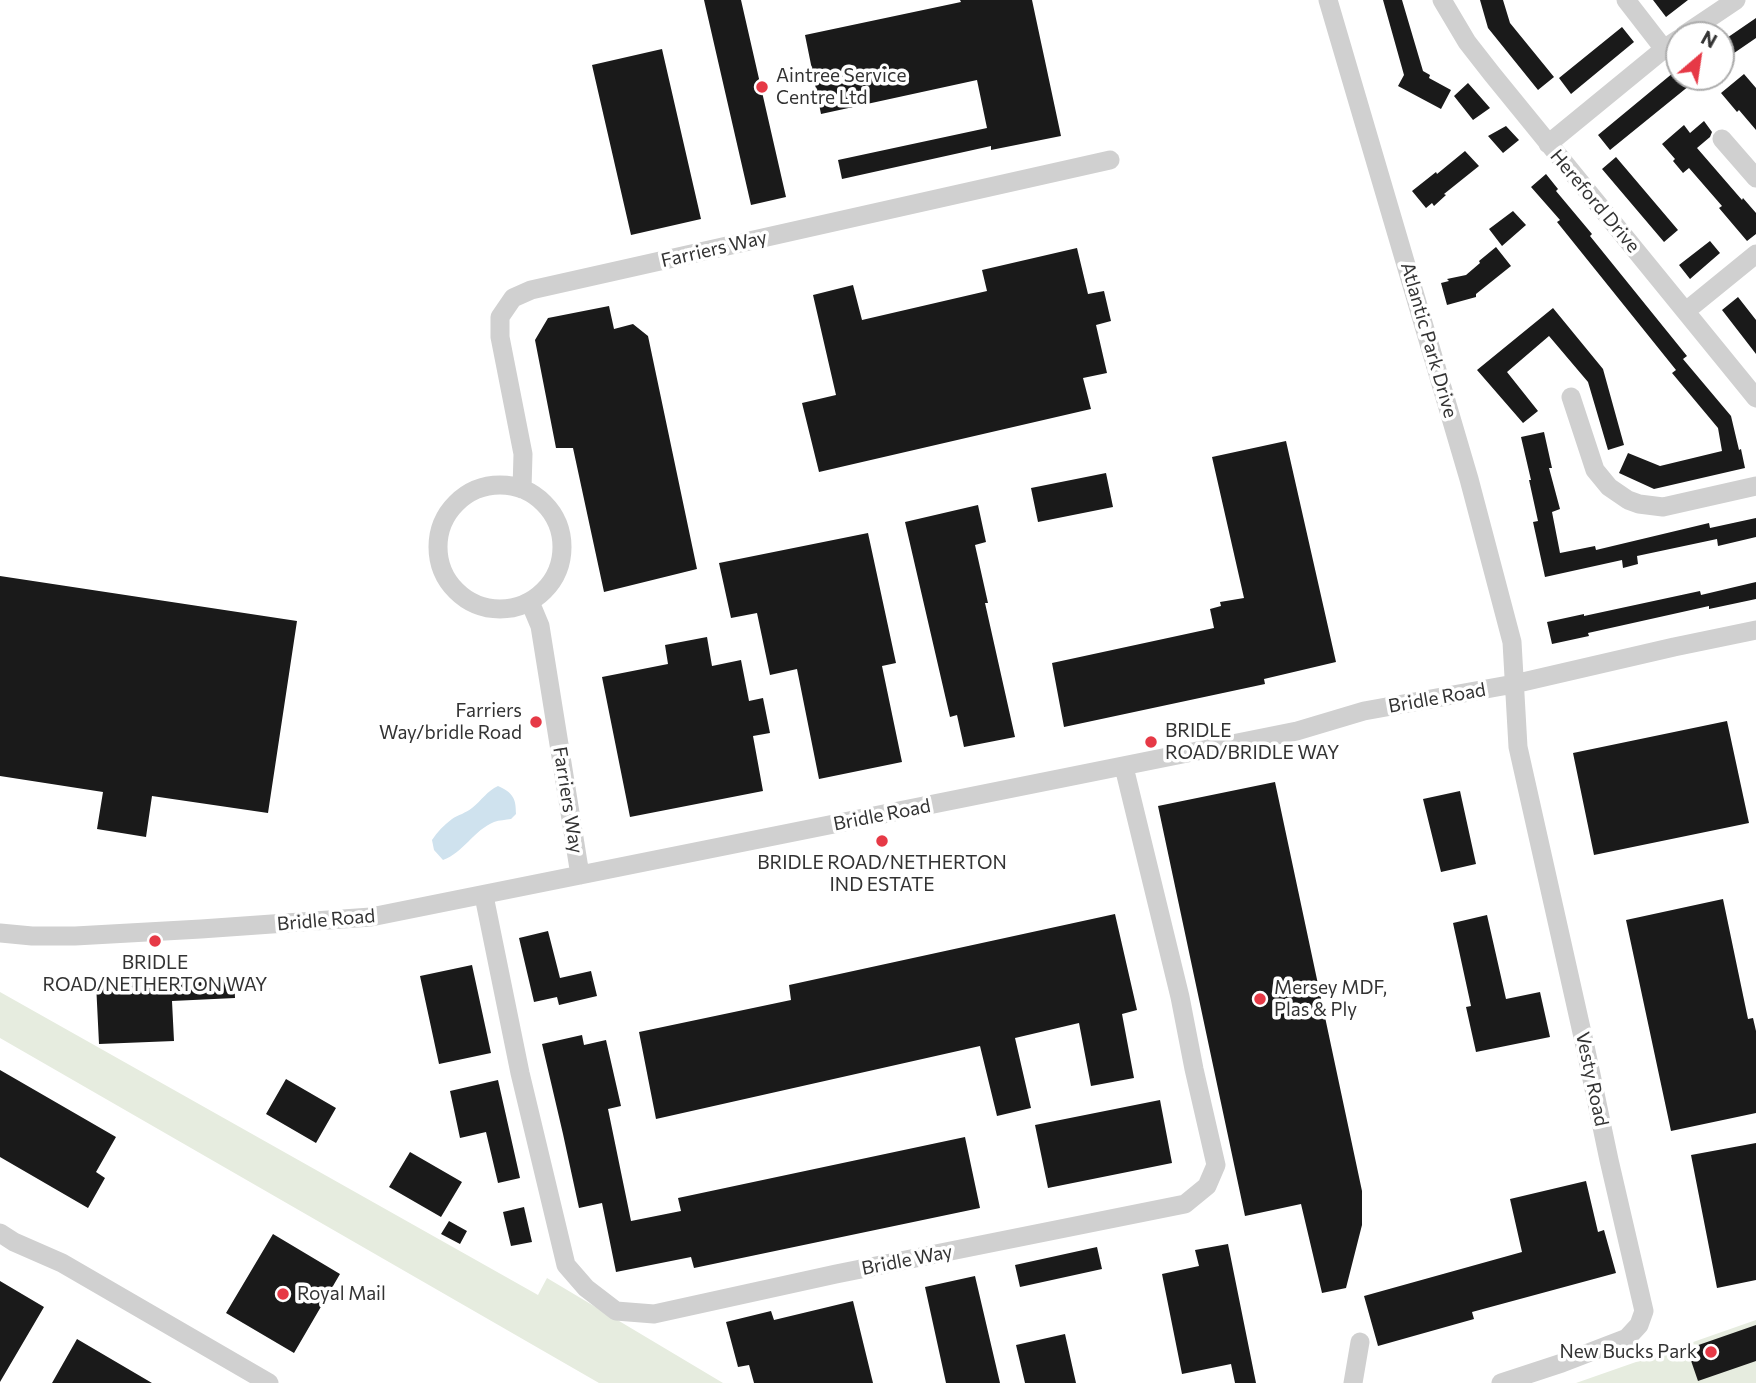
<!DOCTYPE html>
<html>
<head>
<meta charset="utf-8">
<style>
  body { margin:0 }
  #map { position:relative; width:1756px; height:1383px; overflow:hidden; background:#fff; font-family:Commissioner,sans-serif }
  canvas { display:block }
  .north { position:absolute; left:1665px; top:21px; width:70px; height:70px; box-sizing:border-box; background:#fff; border:2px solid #adadad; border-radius:50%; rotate:29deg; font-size:19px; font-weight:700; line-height:28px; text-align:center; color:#333 }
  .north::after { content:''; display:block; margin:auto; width:24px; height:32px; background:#e63946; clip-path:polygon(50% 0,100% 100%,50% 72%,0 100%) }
</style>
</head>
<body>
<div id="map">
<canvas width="1756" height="1383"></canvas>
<div class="north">N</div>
</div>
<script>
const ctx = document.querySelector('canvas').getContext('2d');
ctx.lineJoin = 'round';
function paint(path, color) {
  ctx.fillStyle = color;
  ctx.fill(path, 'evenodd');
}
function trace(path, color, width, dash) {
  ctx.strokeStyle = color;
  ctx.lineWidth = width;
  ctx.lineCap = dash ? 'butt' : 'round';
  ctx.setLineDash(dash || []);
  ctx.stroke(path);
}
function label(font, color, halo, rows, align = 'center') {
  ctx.font = font + ' Commissioner,sans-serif';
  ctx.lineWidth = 7;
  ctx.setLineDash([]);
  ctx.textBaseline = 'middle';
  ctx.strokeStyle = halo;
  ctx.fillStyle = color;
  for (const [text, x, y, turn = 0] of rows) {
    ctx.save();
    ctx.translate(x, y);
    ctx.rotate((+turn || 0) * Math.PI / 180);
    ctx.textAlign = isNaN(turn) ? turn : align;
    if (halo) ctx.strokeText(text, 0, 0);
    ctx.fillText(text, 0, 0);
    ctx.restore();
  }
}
paint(new Path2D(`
  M0 992 538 1295 547 1278 723 1383H599L0 1038Z
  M1756 1320V1383H1576Z`), '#e6ecdf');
paint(new Path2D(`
  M498 786C513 793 516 798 516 814L511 819C506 820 499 820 494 822 474 830 463 853 443 860L434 850 432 840C437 832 444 825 452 819 458 815 466 813 472 808 482 800 487 791 498 786Z`), '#cfe2ee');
paint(new Path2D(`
  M704 0H741L786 197 751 205Z
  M960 0H1032L1061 136 991 150V146L842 179 838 160 987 128 977 80 821 114 805 35 961 2Z
  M1383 0H1402L1423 71 1430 75 1429 78 1451 90 1441 109 1398 86 1404 75Z
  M1480 0H1503L1510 23 1554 77 1538 90 1488 28Z
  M1653 0H1688L1666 17Z
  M1756 18V38L1721 62V42Z
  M1622 27 1634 42 1571 94 1559 78Z
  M662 49 701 219 631 235 592 65Z
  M1679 68V77H1700L1610 150 1598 135Z
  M1744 74 1756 88V130L1739 110 1737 112 1721 93Z
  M1468 83 1490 108 1473 120 1454 96Z
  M1704 121 1712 132 1710 137 1697 148 1742 200 1743 198 1756 213V234L1747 241 1719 208 1722 206 1689 168 1683 173 1673 161 1675 159 1662 144 1684 125 1690 133Z
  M1506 126 1519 140 1503 153 1488 136Z
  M1465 151 1479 166 1444 194 1446 195 1434 206 1432 203 1426 208 1412 191 1436 172 1437 174Z
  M1616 157 1678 230 1664 242 1602 169Z
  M1546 174 1558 189 1556 191 1592 234 1590 236 1687 356 1683 359 1731 416 1739 450 1741 449 1745 468 1654 489 1619 473 1628 453 1660 466 1722 451 1718 428 1672 373 1676 370 1557 222 1560 220 1531 187Z
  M1513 211 1526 225 1502 246 1489 229Z
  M1710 241 1720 253 1690 279 1679 265Z
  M1496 247 1511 266 1476 294V297L1447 305 1441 283 1449 281 1447 279 1466 275 1480 263 1479 261Z
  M1077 248 1088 294 1104 291 1111 321 1096 325 1107 373 1083 378 1091 409 819 472 802 403 836 395 813 295 853 285 862 320 987 291 982 270Z
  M1738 297 1756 320V354L1722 310Z
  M609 306 614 329 633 324 648 336 697 569 604 592 573 448H556L535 340 548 318Z
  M1553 308 1603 369 1624 445 1608 450 1588 382 1549 336 1507 372 1538 411 1523 423 1477 370Z
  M1544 432 1552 468H1549L1560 509 1552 512 1560 553 1595 546 1596 550 1709 523 1710 528 1756 518V537L1718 546 1717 539 1637 556 1638 564 1623 568 1622 560 1545 577 1533 522 1538 521 1529 480H1531L1521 437Z
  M1286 441 1336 662 1264 679 1265 684 1064 727 1052 663 1214 628 1210 609 1221 606 1220 602 1244 598 1212 457Z
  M1106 473 1113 507 1038 522 1031 488Z
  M978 505 986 542 975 545 988 603H985L1015 737 964 747 957 715 950 717 905 522Z
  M868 533 896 663 882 666 902 762 819 779 797 669 770 675 757 613 731 618 719 563Z
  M0 576 297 621 268 813 152 796 146 837 97 829 103 792 0 776Z
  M1756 582V599L1709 609V606L1588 633 1589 636 1552 644 1547 622 1584 614V616L1700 591 1701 595Z
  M707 637 712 666 741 660 749 701 763 698 770 733 753 736 763 791 630 817 602 677 668 664 665 645Z
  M1727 721 1749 823 1594 855 1573 753Z
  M1275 782 1362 1191V1225L1346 1288 1322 1293 1301 1204 1245 1216 1158 806Z
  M1460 791 1476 864 1441 872 1423 799Z
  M1723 899 1748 1019 1753 1018 1756 1031V1113L1671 1131 1626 920Z
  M1115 914 1137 1010 1122 1014 1134 1078 1091 1086 1079 1023 1015 1038 1031 1108 997 1116 980 1046 656 1119 639 1032 791 1000 789 985Z
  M1487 915 1506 999 1540 992 1550 1037 1476 1052 1466 1007 1471 1006 1453 923Z
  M548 931 560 978 591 971 597 996 559 1005 557 997 534 1002 519 938Z
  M472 965 491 1053 439 1064 420 976Z
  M234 977 235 998 172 1001 174 1041 99 1044 96 983Z
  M582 1035 584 1045 606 1040 621 1106 608 1109 631 1221 681 1211 678 1198 965 1137 980 1208 694 1268 691 1257 616 1272 602 1203 579 1208 563 1134 542 1044Z
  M0 1070 116 1137 96 1172 105 1178 88 1208 0 1157Z
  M286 1079 336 1108 316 1143 266 1114Z
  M498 1080 520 1178 498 1183 486 1132 460 1138 450 1091Z
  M1160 1100 1172 1163 1048 1188 1035 1125Z
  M1756 1143V1280L1717 1288 1691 1155Z
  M410 1152 462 1182 441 1217 389 1187Z
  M1586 1181 1598 1232 1604 1230 1616 1273 1472 1312 1474 1319 1378 1346 1364 1296 1522 1252 1510 1199Z
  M524 1207 532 1242 511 1246 503 1212Z
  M449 1221 467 1231 460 1244 441 1234Z
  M273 1234 340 1274 294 1353 226 1313Z
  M1228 1244 1256 1383H1235L1231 1364 1182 1374 1162 1274 1199 1266 1195 1250Z
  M1097 1247 1102 1269 1020 1287 1015 1265Z
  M975 1276 1000 1383H946L925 1287Z
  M0 1281 44 1307 0 1382Z
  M853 1301 873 1383H754L749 1365 738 1367 726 1322 771 1311 774 1320Z
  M1756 1325V1361L1698 1381 1687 1349Z
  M1065 1334 1076 1383H1025L1016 1345Z
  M77 1339 152 1383H52Z`), '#1a1a1a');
trace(new Path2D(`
  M1328 0 1469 479 1512 642 1518 747 1585 1046 1609 1160 1644 1311 1639 1325 1627 1338 1562 1363 1501 1383
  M1442 0 1467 42 1492 74 1756 398
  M1626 0 1664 49
  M1684 35 1736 0
  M1722 139 1756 178
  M1548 144 1664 49 1679 39
  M1686 311 1756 254
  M1571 397 1595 470 1609 487 1628 500 1639 504 1663 507 1756 486
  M438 547a62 62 0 1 1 124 0a62 62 0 1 1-124 0Z
  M522 489 523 454 500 337V317L513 298 531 290 1110 160
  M530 602 540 626 580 875
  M484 896 520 1073 566 1265 586 1288 616 1311 654 1314 836 1274 1185 1204 1207 1186 1216 1165 1194 1069 1180 997 1124 767
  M0 933 32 936H75L201 929 371 917 1297 731 1364 711 1514 684 1674 647 1756 630
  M0 1233 14 1242 62 1263 269 1383
  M1353 1383 1360 1342`), '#d0d0d0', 19);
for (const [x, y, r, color] of [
  [762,87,7,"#e63946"],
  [536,722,7,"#e63946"],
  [1151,742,7,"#e63946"],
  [882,841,7,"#e63946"],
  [155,941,7,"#e63946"],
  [1260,999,7,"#e63946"],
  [283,1294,7,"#e63946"],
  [1711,1352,7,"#e63946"]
]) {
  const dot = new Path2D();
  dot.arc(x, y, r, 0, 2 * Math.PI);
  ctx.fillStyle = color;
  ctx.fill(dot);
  trace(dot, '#fff', 2.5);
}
label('19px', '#333', '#fff', [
  ["Aintree Service",776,76],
  ["Centre Ltd",776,98],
  ["Farriers",522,711,"right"],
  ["Way/bridle Road",522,733,"right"],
  ["BRIDLE",1165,731],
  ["ROAD/BRIDLE WAY",1165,753],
  ["BRIDLE ROAD/NETHERTON",882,863,"center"],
  ["IND ESTATE",882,885,"center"],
  ["BRIDLE",155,963,"center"],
  ["ROAD/NETHERTON WAY",155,985,"center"],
  ["Mersey MDF,",1274,988],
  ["Plas & Ply",1274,1010],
  ["Royal Mail",297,1294],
  ["New Bucks Park",1697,1352,"right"]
], 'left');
label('19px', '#333', '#fff', [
  ["Hereford Drive",1595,201,50],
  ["Farriers Way",714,249,-13],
  ["Atlantic Park Drive",1429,340,74],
  ["Bridle Road",1437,698,-10],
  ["Farriers Way",568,800,81],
  ["Bridle Road",882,815,-11],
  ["Bridle Road",326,920,-5],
  ["Vesty Road",1592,1079,78],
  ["Bridle Way",907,1260,-11]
]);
</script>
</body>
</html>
